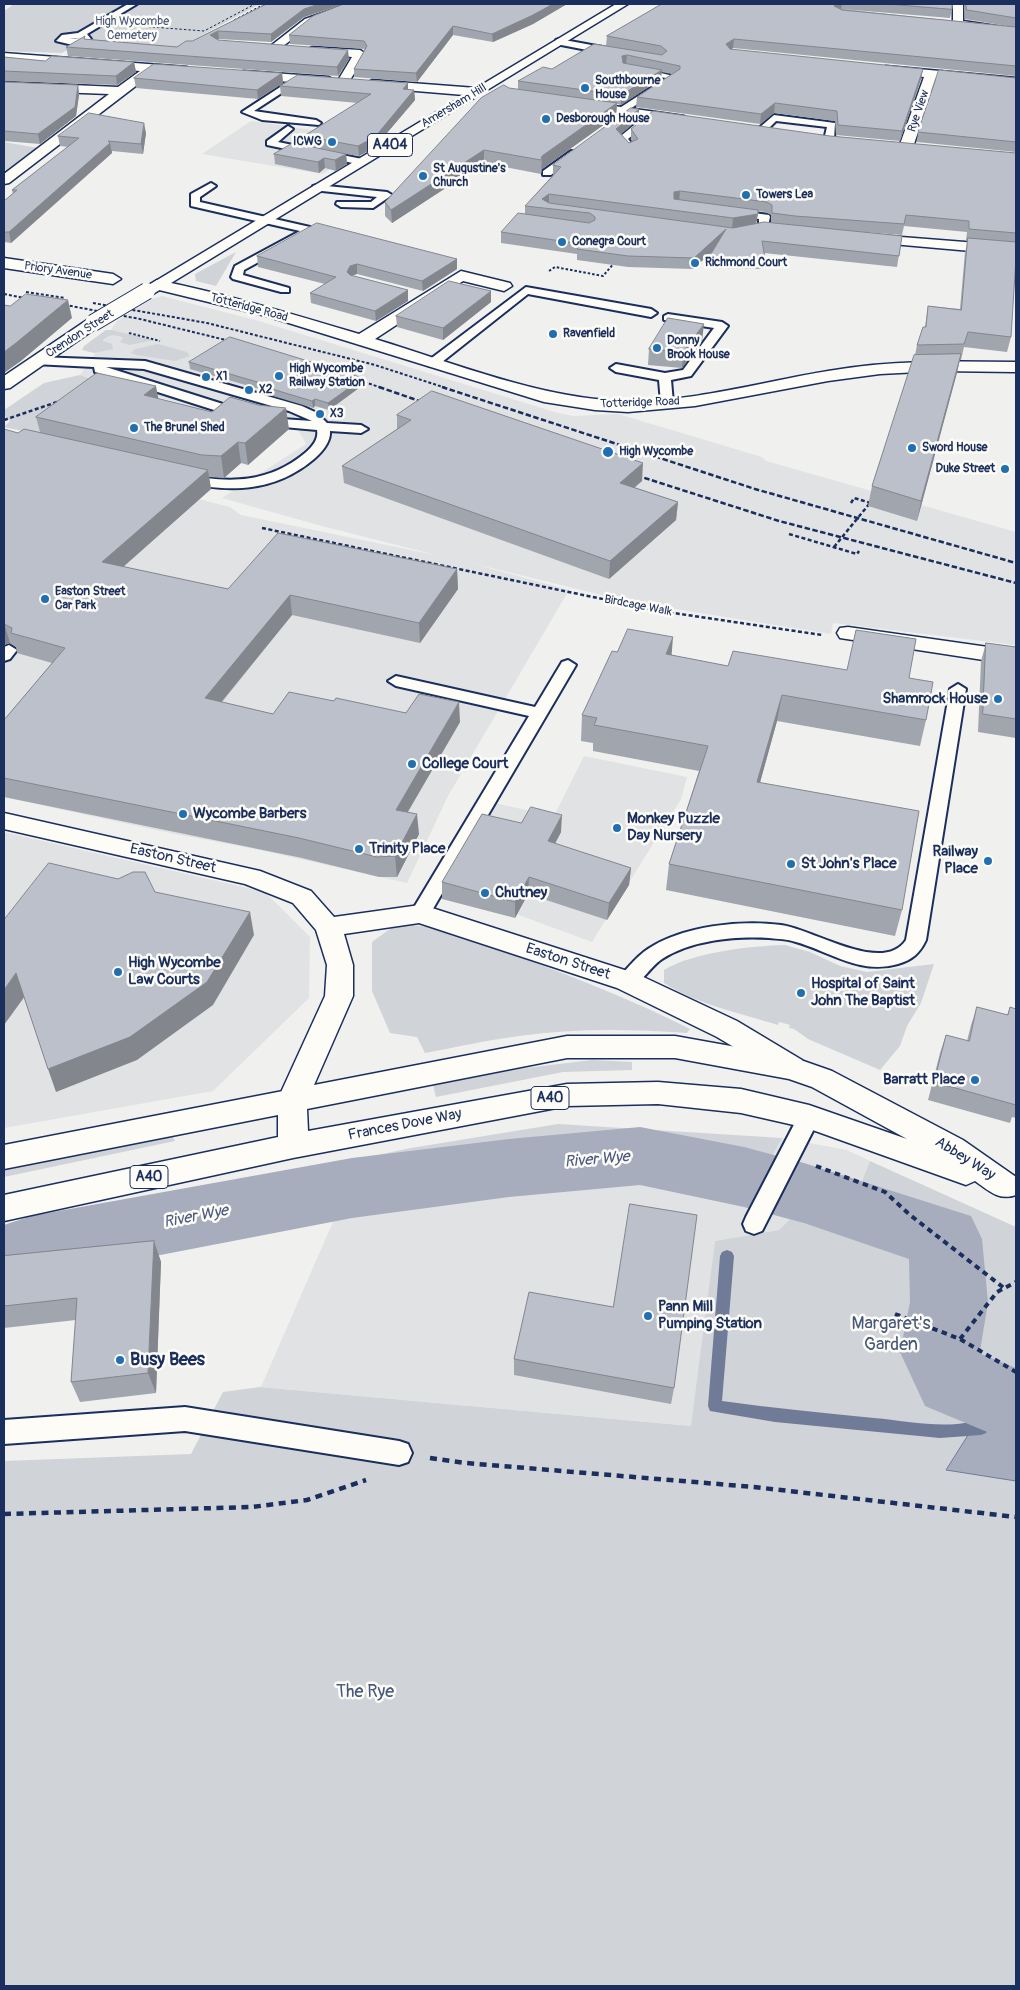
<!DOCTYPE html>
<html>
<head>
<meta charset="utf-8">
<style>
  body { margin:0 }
  #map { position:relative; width:1020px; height:1990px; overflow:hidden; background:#f0f0ee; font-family:Pangolin,sans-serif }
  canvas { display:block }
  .frame { position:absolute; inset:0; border:5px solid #1b2f5e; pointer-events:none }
</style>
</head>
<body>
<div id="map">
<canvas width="1020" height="1990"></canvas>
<div class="frame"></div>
</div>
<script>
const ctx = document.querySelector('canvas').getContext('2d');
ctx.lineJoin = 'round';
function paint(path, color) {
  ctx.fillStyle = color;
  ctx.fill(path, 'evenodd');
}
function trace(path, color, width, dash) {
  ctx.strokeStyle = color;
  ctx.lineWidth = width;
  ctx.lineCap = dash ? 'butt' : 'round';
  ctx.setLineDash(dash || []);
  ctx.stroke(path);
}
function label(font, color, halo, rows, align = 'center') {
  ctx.font = font + ' Pangolin,sans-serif';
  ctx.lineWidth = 5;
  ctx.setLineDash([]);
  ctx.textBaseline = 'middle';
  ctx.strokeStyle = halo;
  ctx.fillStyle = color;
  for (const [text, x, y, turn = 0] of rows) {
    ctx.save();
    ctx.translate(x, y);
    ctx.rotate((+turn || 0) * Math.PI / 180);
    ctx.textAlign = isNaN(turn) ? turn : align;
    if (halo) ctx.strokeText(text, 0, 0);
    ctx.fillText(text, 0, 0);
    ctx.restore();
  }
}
paint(new Path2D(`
  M251 121 381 140 322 174 202 154Z
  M162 296 259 321 558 413 573 416 618 414 762 457 766 461 1016 532V645L833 623 831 634 626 601 467 562 569 590 448 796 407 883 255 849 170 833 4 797V450L230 507 241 515 440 556 318 525 222 498 306 444 298 430 251 423 80 375 117 321 152 299Z
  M584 756 687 777 681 799 592 942 516 914 467 847 494 803 554 816Z
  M4 832 265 892 310 937 309 998 213 1091 4 1128Z
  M782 1138 847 1150 870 1161 848 1216 803 1206 779 1230 715 1241 692 1426 261 1387 339 1208 496 1191 661 1169 689 1174 749 1193Z`), '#e0e2e3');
paint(new Path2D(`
  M14 4H260L167 54 72 47 62 53 4 51V11Z
  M4 142 38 148 4 175Z
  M236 252 216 286 196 281 195 274Z
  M106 330H111L154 340 129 345 120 342 123 338C117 334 107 334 103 341L112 344 113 349 94 353 82 350 84 346Z
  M158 344 187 352 190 356 175 361 136 355 131 353 135 349Z
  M80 375 104 383 106 449 4 427 10 421 4 415V410L44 383Z
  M404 924C443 927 478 942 514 955 574 977 633 1000 690 1029L687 1033C631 1029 575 1028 519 1036 488 1040 457 1047 425 1053L417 1037 390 1033 372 991V942L394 926Z
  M785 945 810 952 840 966 867 972 934 964 921 1003 907 1026 900 1046 880 1070 808 1039 794 1029 789 1028 790 1025 779 1022 778 1025C740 1013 698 1005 664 983V970C694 952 750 946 785 945Z
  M592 1060 632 1062V1070L563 1072 436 1097 433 1085 518 1069Z
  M558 1124 782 1138 772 1156 668 1141H524L38 1253 4 1258V1230L37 1226 411 1148Z
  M171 1134 175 1141 4 1177V1166Z
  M870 1161 1016 1227V1986H4V1461L191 1454 223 1392 260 1387 691 1426 715 1241 779 1230 803 1206 848 1216Z`), '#d0d3d8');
const water = new Path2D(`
  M982 1369 1011 1374 1016 1378V1481L946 1470 975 1424V1419L980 1411 973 1399 968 1379 973 1372Z`);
paint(water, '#a7adbd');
trace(water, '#6f7b97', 1);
paint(new Path2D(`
  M727 1250 732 1252 734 1256 722 1401C773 1408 824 1413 874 1418 909 1421 951 1431 984 1418L989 1420 991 1425 986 1433 981 1435 940 1438 775 1422 710 1411 708 1406 720 1256 722 1252Z`), '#6f7b97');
paint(new Path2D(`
  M640 1127 744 1147 804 1163 971 1216 982 1239 988 1302 980 1351 981 1354 1016 1368V1444L925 1406 900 1352 910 1302 909 1259 804 1223 744 1207 640 1185 509 1197 352 1218 31 1280 4 1269V1225L31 1216 352 1158 509 1139Z`), '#a7adbd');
const service = new Path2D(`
  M128 4H137L87 34 91 39 90 41 77 46 56 41 62 35 78 33ZM75 38H81L67 39H68Z
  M559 39 613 49 617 52 613 55 556 44V40Z
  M635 67 678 77 624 113H618V109L666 78 632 72V68Z
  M297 76 300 77V81L254 111 316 120 321 123 319 125 262 120 242 112Z
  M649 113 657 115 628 139 636 149 628 151 617 139Z
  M774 115 835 123 834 140 829 143 824 140 827 127 776 121 765 132H759V128Z
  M288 126 293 129 278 142 362 159 367 162 362 165 267 145V141Z
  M571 151 579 153 551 175H543V171Z
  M211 183 216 186 200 197V202L310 227 311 229 308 235 244 270 243 275 289 288V292H281L233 279 231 277 235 266 300 231 191 206V194Z
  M317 185 387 192 392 195 373 208 341 207 336 204 337 202H371L377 197 313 190V186Z
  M731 210 769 215 770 217 767 230H759V219L727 215V211Z
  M526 287 651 309 657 313 651 317 528 294 437 366H429L427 363 429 360Z
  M668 314 722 322 728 326 691 376 671 380 673 403 667 407 661 403 659 380 616 372 610 368 616 364 665 373 683 370 714 328 664 320V316Z
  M38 357 145 361 302 406 317 413 327 423 361 425 368 429 361 433 330 431C331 442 322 452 314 459 274 493 227 493 179 481L177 478 184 474C229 484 269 483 305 453 312 447 319 439 317 430L261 425 95 372 94 367 34 364 32 361 34 358ZM106 367 144 369 289 411 312 421 267 418Z
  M9 645 17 650 10 659 4 661V647Z
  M568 660 576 665 427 919 420 921 413 919 410 914 529 716 396 686 388 681 396 676 535 707 562 662Z
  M958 684 966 689 926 940C920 953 912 960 898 964 860 975 831 952 796 942 787 939 778 939 769 938 735 936 692 940 662 959 648 968 638 992 620 986L617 981 620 976C629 967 637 956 648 949 683 926 740 920 781 925 813 929 883 975 906 940L950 689Z
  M809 1108 817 1111 820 1117 762 1231 754 1234 746 1231 743 1224 746 1217 801 1111Z
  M185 1407 399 1441 408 1444 412 1453 408 1462 399 1465 185 1431 4 1444V1420Z`);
const minor = new Path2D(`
  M348 4H363L313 23 278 50 274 52 268 48 305 19Z
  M953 4H963V21L1016 29V35L953 26Z
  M312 47 360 50 366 54 347 85 343 86 337 82 352 57 308 53V49Z
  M4 53 187 67 193 71 187 75 154 72 9 183 4 184V174L109 94 4 90V82L118 87 140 71 4 60Z
  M886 66 1016 78V86L936 78 913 147 906 151 899 147 924 77 882 73 880 70 882 67Z
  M244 71 329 77 335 81 329 85 240 78 238 75 240 72Z
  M372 80 476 88 482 92 476 96 368 87 366 84Z
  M579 101 684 116 690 120 684 124 575 108 573 105 575 102Z
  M863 234 1016 246V255L858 241 856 238 858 235Z
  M4 258 113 274 121 279 113 284 4 268Z
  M461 271 510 283 512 286 504 291 463 281 375 339C454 363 544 400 627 401 694 402 761 382 828 371 890 360 953 361 1016 362V372L939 371 880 374 828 381 695 406 628 412 595 410 544 402 266 316 151 288 149 285 157 280C226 294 292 314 359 334Z
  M848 627 1016 651V665L840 638 837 633 840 628Z`);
const tertiary = new Path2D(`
  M4 813 260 871 311 891 334 917 420 905 429 907 637 974 737 1021 802 1060 806 1068 802 1076 792 1079 782 1076 717 1037 617 988 419 923 344 934 353 965V996L307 1101 302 1109 292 1113 282 1109 277 1101 325 996 327 965 316 930 293 903 245 884 4 829Z`);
const primary = new Path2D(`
  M616 4H628L153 294H141L139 291Z
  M93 318 99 320 101 323 99 326 10 388 4 389V376L87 320Z
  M567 1036H675L792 1057 832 1071 963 1140 1016 1177V1195C999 1201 989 1191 975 1181L966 1185 807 1128 741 1113 658 1104 567 1106 293 1158 4 1221V1195L278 1137V1115L4 1169V1145ZM567 1058H675L789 1079 812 1087 907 1139 809 1105 741 1089 658 1082 567 1084 308 1131 307 1109Z`);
trace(service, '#1b2f5e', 4);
trace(minor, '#1b2f5e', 3);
trace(tertiary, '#1b2f5e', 3);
trace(primary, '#1b2f5e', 3);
trace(new Path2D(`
  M234 20 264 4
  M139 26 204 31 255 4`), '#1b2f5e', 1, [2.5, 2]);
trace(new Path2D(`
  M549 271 555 267 603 276 615 262
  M129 333 160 341`), '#1b2f5e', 2, [2.5, 2]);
trace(new Path2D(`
  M4 420 60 401
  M851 503 854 498 871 503
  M262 528 660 611 822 635
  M789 534 857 554 859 551`), '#1b2f5e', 2.5, [4, 2.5]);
trace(new Path2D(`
  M816 1166 885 1192 910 1215 1004 1288
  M895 1314 960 1339 1016 1372
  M960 1339 997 1292 1016 1282`), '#1b2f5e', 4, [5.5, 4.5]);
trace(new Path2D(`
  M430 1458 466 1463 754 1487 1016 1517
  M4 1514 252 1507 307 1500 366 1480`), '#1b2f5e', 4.5, [7, 5.5]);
paint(service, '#fdfcf7');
paint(minor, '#fdfcf7');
paint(tertiary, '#fdfcf7');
paint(primary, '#fdfcf7');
trace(new Path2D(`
  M26 292 65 298
  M4 294 35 300
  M55 303 140 319 238 343
  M93 303 207 323 375 365 446 388
  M350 377 382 388`), '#1b2f5e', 2, [3, 2]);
trace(new Path2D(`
  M379 387 431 405
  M442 387 755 489 1016 563
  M629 473 779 521 1016 583`), '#1b2f5e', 2.5, [5.5, 2.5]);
const primaryBridge = new Path2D(`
  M93 323 147 291`);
trace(primaryBridge, '#1b2f5e', 18, []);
trace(new Path2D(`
  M834 547 870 503`), '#1b2f5e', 2.5, [4, 2.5]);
trace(primaryBridge, '#fdfcf7', 16);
paint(new Path2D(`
  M267 4H343L304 17 271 42 219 39 217 40 349 59 338 76 68 56 66 47 85 39 177 47 192 41Z
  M344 4H567L533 24 493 42 453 35 417 82 354 77V69L365 50 364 49 290 44 289 35Z
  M662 4H953L950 18 841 9 1013 27 965 19 964 4H1016V76L733 48 731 50 921 79 900 141 836 135 835 121 774 113 760 124 636 107 637 97 672 74 661 72V79L621 105 617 104 616 116 542 169 541 174 484 163 392 223 385 216V202L509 88 518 90V81L552 69 606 46 607 36Z
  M4 57 45 61 134 62 136 72 117 85 4 81Z
  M282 73 283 83 258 99 136 88 134 78Z
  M1016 78V153V152L917 142 918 132Z
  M4 82 78 85 79 95 76 116 40 144 4 141Z
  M408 83V90H414L415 100 375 147 359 156 346 154 347 164 336 171 325 168 319 173 275 164 274 154 305 145 304 136 358 103 281 96 280 86Z
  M639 119 621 134 629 143 632 141 631 139V129L830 136 1016 153V237L1015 242 1011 337 1007 352 964 347 961 360H960L917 521 868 506 872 486 915 355 917 345 925 327 928 306 960 309 965 252 968 240H966L967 232 904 226 902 235 865 232 902 236 897 267 764 253 765 258 763 269 708 268 709 257 713 251 693 269 628 267 577 260V254L501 243V232L525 214V206L553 175V165ZM758 211 765 212 771 215V223L756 224Z
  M146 133 143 154 112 151V153L11 243 4 242V201L13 194 12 190 68 147 60 146 58 136Z
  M257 256 457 259V269L423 291 357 274 352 276 408 290V301L376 321 311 303 310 293 325 284 258 267Z
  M491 302 443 340 397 327 396 316Z
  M702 341 682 368 648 365 649 349Z
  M189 362 363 385 329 410 315 406 313 408 263 393V390L190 369Z
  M158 399 212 412 289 429 248 465 241 463 224 478 209 477 211 489 123 567 228 589 457 569 458 589 420 643 292 615 222 702 273 714 334 701 460 722 408 812 419 834 397 877H379L302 858 4 797V720L52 663 17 653 16 647 10 643 4 645V429L18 433 40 432 36 417Z
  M397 415 642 481 634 487 678 502 676 520 609 579 344 483 342 466 397 429Z
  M986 643 1016 647V738L978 732 981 661Z
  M617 652 671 655 728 666 847 670 909 678 926 720 920 746 777 721 760 782 902 910 895 936 666 890 669 864 699 771 593 751V743L581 741 582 715Z
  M521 823 561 832 555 844 631 868 629 885 607 920 528 894 515 918 442 899V882Z
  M977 1007 1007 1015 1010 1007 1016 1009V1118L1012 1117 1010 1123 928 1100 940 1053 946 1035 967 1041 971 1025Z
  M154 1241 161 1262 156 1393 80 1402 71 1382 76 1320 4 1328V1256Z
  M613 1307 674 1388 671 1404 514 1375V1359Z`), '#a1a5ae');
paint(new Path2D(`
  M319 4H343L304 17 271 42V34L304 9Z
  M553 4H567L533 24 493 42 492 34Z
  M837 4H842L841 9 834 6Z
  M453 26V35L417 82 416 73Z
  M218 31 219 39 211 43 210 35Z
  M734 39 733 48 725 54 726 44Z
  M348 50 349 59 338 76 337 67Z
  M627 55 626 64 621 66 622 56Z
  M134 62 136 72 117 85 116 76Z
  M923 69 921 79 900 141 902 131Z
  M662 70 661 79 621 105V95Z
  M282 73 283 83 258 99 257 90Z
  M408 83V93L403 89Z
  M78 85 79 95 76 116 40 144 38 134Z
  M414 90 415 100 375 147 359 156 358 146Z
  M617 103 616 116 542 169 541 174 542 156Z
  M775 103 774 113 760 124 761 114Z
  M639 109V119L615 139 616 129Z
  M144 123 146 133 143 154 141 144Z
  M110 143 112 153 11 243 9 232Z
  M484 150V163L392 223 391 210Z
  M346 154 347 164 336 171 335 160Z
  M324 158 325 168 319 173 318 162Z
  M680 191 679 201 674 203V192Z
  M549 194V204L542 199Z
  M758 214 756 224 732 229 733 218Z
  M726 229 725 240 693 269 694 258Z
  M457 259V269L423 291 422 281Z
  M357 264V274L350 276 347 272 350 266Z
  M408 290V301L376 321 375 311Z
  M491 291V302L443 340V328Z
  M68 300 72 318 21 361 4 373V352Z
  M704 324 702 341 682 368 683 352Z
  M961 354 957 373 917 521 921 501Z
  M363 378V385L329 410 328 403Z
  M156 386 160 407 144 395Z
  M315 399V406L313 408 312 401Z
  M286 408 289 429 248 465 245 443Z
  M238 442 241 463 224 478 221 456Z
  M643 463 642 481 619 501 620 483Z
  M208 470 211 489 106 582 102 562Z
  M678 502 676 520 609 579 610 561Z
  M457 569 458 589 420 643 419 623Z
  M290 595 292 615 208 718 205 698Z
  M4 623 10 643 4 645Z
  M673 637 671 663 666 654Z
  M782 695 777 721 753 808 757 782Z
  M459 702 460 722 397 830 396 810Z
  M417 814 419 834 397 877 395 856Z
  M562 815 561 832 547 858 548 841Z
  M631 868 629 885 607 920 609 903Z
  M529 877 528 894 515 918V902Z
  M250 912 254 935 213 1005 137 1060 56 1092 48 1069Z
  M16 973 25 996 4 1025V990Z
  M154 1241 161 1262 156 1393 148 1373Z`), '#83868d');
const building = new Path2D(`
  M267 4H319L304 9 271 34 218 31 210 35 218 40 348 50 337 67 66 47 85 36 84 39 177 47 186 41H192Z
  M344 4H553L533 15 492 34 453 26 416 73 354 69 367 46 364 41 289 35 313 16Z
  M662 4H837L834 6 842 10 1016 27V66L734 39 726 44 730 49 923 69 902 131 838 125 837 111 775 103 761 114 637 97 680 69V66L627 55 622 56 623 63 662 70 621 95 518 81 543 67 552 69 594 44 662 55 667 51 661 46 607 36Z
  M887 4H952V9Z
  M966 4H1016V18L967 10Z
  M52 56 134 62 116 76 4 71V57L45 61Z
  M154 64 282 73 257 90 134 78Z
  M939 70 1016 78V142L918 132Z
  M298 75 408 83 403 89 414 90 375 137 358 146 304 136 371 94 280 86Z
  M4 82 78 85 75 107 38 134 4 131Z
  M504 85 509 88 617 103 542 156 541 160 484 150 391 210 385 202 481 98Z
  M631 108 639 109 616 129 629 143 638 139 631 129 653 111 830 136 1016 153V233L969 229V221L906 215 904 224 795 216 772 213V205L767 202 680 191 674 192V199L758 210V214L733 218 549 194 542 199 549 203 733 228 764 222 902 236 899 256 762 241 765 258 709 257 726 229 694 258 628 256 577 249 581 244 501 232 518 213 589 223 595 220V217L590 213 525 206 561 167 553 165Z
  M89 113 144 123 141 144 108 141 110 143 9 232H4V201L17 190H12L79 138 58 136Z
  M293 143 346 154 335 160 324 158 318 162 274 154Z
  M317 223 457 259 422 281 357 264 350 266 347 272 350 275 408 290 375 311 310 293 336 277 257 256Z
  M968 238 1016 242V258L1011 337 968 332 964 344 917 345 923 327H926L928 306 961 310Z
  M449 281 491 291 443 328 396 316Z
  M26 294 68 300 16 343 4 352V305L10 306Z
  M668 318 704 324 683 352 649 349Z
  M230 337 363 378 328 403 315 399 312 401 262 386 264 384 189 362Z
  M961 354 921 501 872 486 914 355Z
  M97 373 156 386 144 395 212 412 230 397 258 405 286 408 245 443 238 442 221 456 202 455 36 417Z
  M432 391 643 463 620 483 678 502 610 561 342 466 411 420 397 415Z
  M4 429 18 433 24 429 208 470 102 562 228 589 278 533 457 569 419 623 290 595 205 698 273 714 289 692 334 701 336 698 406 713 419 694 459 702 396 810 417 814 395 856 377 857 299 838 4 778V720L65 648 11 633 12 628 4 624Z
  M628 629 673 637 666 654 728 666 733 651 847 670 856 630 916 639 909 678 933 682 926 720 782 695 757 782 919 811 902 910 669 864 708 746 594 725 597 718 582 715 612 651 617 652Z
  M986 643 1016 647V719L983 714Z
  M531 807 562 815 548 841 631 868 609 903 529 877 515 902 442 882 482 814 521 823Z
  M49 863 118 879 133 872H145L155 892 250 912 207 982 130 1037 48 1069 16 973 4 990V920Z
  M977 1007 1008 1015 1010 1007 1016 1009V1105L934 1082 946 1035 969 1041Z
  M630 1204 697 1215 674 1388 514 1359 529 1292 613 1307Z
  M154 1241 148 1373 71 1382 77 1298 4 1306V1256Z`);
paint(building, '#bbc0ca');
trace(building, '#83868d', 1);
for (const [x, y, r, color] of [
  [585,88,5,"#1f6fb2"],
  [546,119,5,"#1f6fb2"],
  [332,142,5,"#1f6fb2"],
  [423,176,5,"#1f6fb2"],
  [746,195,5,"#1f6fb2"],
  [562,242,5,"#1f6fb2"],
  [695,263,5,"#1f6fb2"],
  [553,334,5,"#1f6fb2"],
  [657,348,5,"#1f6fb2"],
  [279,376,5,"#1f6fb2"],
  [206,377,5,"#1f6fb2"],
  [249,390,5,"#1f6fb2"],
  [320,414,5,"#1f6fb2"],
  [134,428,5,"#1f6fb2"],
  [912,448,5,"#1f6fb2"],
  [608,452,6,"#1f6fb2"],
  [1005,469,5,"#1f6fb2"],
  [45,599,5,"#1f6fb2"],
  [998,699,5,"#1f6fb2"],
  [412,764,5,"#1f6fb2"],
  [183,814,5,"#1f6fb2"],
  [617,828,5,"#1f6fb2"],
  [359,849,5,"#1f6fb2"],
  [988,861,5,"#1f6fb2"],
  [791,864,5,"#1f6fb2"],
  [485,893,5,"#1f6fb2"],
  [118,972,5,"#1f6fb2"],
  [801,993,5,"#1f6fb2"],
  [975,1080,5,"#1f6fb2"],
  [648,1316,5,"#1f6fb2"],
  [120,1360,5,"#1f6fb2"]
]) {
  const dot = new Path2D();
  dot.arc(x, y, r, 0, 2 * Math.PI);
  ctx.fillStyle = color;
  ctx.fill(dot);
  trace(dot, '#fdfcf7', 2);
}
label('12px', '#48587c', '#fdfcf7', [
  ["High Wycombe",132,22],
  ["Cemetery",132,36]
]);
label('bold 12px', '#1b2f5e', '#fdfcf7', [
  ["Southbourne",595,81],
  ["House",595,95],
  ["Desborough House",556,119],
  ["ICWG",322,142,"right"],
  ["St Augustine's",433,169],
  ["Church",433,183],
  ["Towers Lea",756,195],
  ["Conegra Court",572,242],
  ["Richmond Court",705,263],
  ["Ravenfield",563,334],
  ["Donny",667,341],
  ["Brook House",667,355],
  ["High Wycombe",289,369],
  ["Railway Station",289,383],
  ["X1",216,377],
  ["X2",259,390],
  ["X3",330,414],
  ["The Brunel Shed",144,428],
  ["Sword House",922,448],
  ["High Wycombe",619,452],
  ["Duke Street",995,469,"right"],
  ["Easton Street",55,592],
  ["Car Park",55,606]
], 'left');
label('12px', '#1b2f5e', '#fdfcf7', [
  ["Amersham Hill",454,106,-31],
  ["Rye View",919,111,-71],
  ["Priory Avenue",58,271,8],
  ["Totteridge Road",249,308,15],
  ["Crendon Street",80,334,-33],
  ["Totteridge Road",640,403,-2],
  ["Birdcage Walk",638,606,11]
]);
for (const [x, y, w] of [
  [390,145,45],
  [550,1098,38],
  [149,1177,38]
]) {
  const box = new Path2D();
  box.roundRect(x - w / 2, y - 11.5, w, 23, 4);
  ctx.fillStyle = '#fdfcf7';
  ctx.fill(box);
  trace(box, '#1b2f5e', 1);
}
label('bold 14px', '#1b2f5e', null, [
  ["A404",390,145],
  ["A40",550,1098],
  ["A40",149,1177]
]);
label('bold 15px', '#1b2f5e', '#fdfcf7', [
  ["Shamrock House",988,699,"right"],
  ["College Court",422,764],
  ["Wycombe Barbers",193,814],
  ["Monkey Puzzle",627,819],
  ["Day Nursery",627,836],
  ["Trinity Place",369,849],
  ["Railway",978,852,"right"],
  ["Place",978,869,"right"],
  ["St John's Place",801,864],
  ["Chutney",495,893],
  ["High Wycombe",128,963],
  ["Law Courts",128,980],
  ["Hospital of Saint",811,984],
  ["John The Baptist",811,1001],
  ["Barratt Place",965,1080,"right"],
  ["Pann Mill",658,1307],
  ["Pumping Station",658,1324]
], 'left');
label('15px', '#1b2f5e', '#fdfcf7', [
  ["Easton Street",173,859,13],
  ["Easton Street",568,962,18],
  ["Frances Dove Way",405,1125,-11],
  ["Abbey Way",965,1159,32]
]);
label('italic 16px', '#4c5b7f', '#fdfcf7', [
  ["River Wye",597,1160,-5],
  ["River Wye",196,1217,-11]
]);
label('18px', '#48587c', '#fdfcf7', [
  ["Margaret's",891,1324],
  ["Garden",891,1345],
  ["The Rye",365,1692]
]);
label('bold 18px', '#1b2f5e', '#fdfcf7', [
  ["Busy Bees",130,1360]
], 'left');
</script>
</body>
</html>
